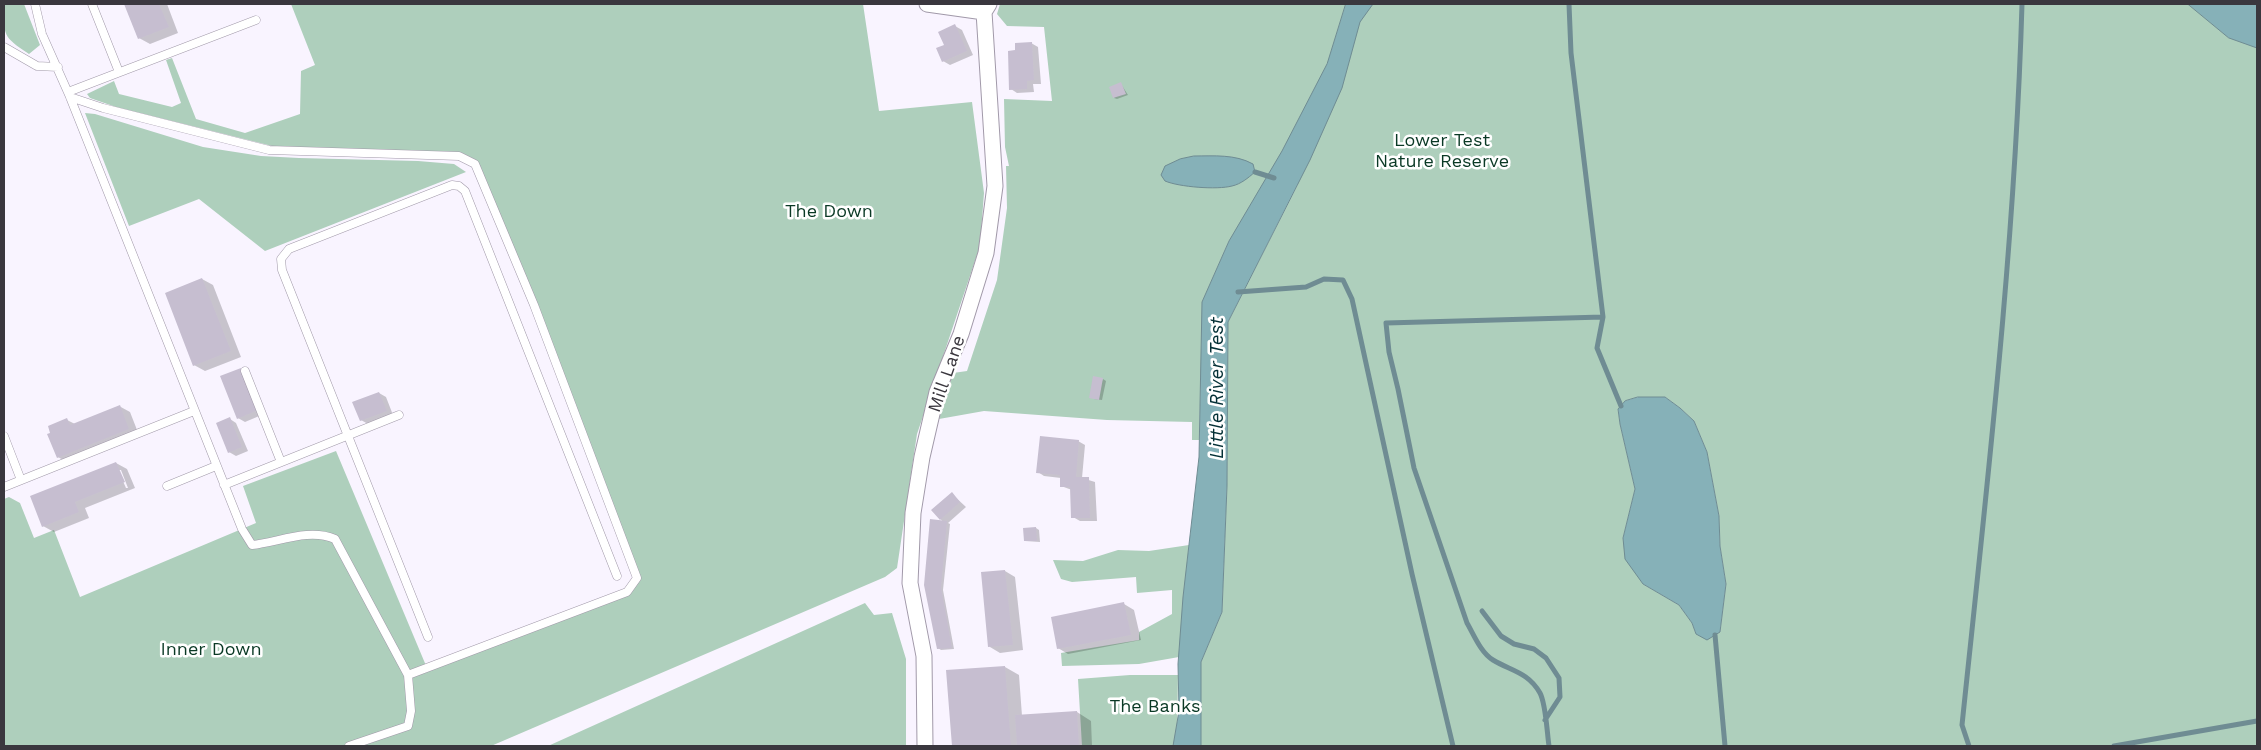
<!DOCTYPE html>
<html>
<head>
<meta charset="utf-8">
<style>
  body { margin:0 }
  #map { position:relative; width:2261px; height:750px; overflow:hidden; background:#f9f4ff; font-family:"Work Sans",sans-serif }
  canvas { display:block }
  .frame { position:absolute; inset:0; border:5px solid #3a373e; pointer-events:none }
</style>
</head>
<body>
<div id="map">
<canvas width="2261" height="750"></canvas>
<div class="frame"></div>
</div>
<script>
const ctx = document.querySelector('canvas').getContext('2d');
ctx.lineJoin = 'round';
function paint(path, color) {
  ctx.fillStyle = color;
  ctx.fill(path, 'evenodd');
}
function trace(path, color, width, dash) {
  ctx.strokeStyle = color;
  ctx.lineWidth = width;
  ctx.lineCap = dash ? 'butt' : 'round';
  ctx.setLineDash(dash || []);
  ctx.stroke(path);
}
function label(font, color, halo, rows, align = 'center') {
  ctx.font = font + ' "Work Sans",sans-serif';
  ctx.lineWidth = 5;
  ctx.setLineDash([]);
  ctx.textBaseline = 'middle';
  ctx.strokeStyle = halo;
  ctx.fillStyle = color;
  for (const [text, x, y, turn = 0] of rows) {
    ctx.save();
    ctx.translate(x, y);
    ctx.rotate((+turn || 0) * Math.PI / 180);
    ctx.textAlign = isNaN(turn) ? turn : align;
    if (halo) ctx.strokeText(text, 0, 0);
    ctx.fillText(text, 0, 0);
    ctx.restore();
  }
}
paint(new Path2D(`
  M4 4H24L40 45 29 54C2 36 4 36 4 4Z
  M291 4H863L879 111 972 102 984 193 980 246 917 434 897 568 885 577 491 746H4V499L9 497 20 503 34 538 54 530 80 597 256 523 243 486 336 451 427 668 627 592 637 578 475 164 459 156 272 146 116 107 90 98 87 94 114 81 119 94 172 107 181 103 166 60 172 58 196 119 245 133 300 114 301 71 315 65Z
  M1000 4H2257V746H1201V662L1222 612 1227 486 1228 322 1298 184 1229 241 1203 302 1199 440H1192V422L1107 420 984 411 939 419 953 373 967 371 997 280 1007 208 1006 166H1009L1005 147 1004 99 1052 101 1044 27 1007 26 997 14ZM1638 397H1665L1680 408 1694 421 1707 452 1719 516 1720 546 1726 584 1720 632 1696 634 1692 623 1679 605 1643 584 1623 538 1635 489 1620 424 1618 409 1625 401Z
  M85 113 95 114 203 147 261 156 299 158 418 161 454 164 466 172 265 251 199 199 129 226Z
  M1189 545 1179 657 1139 664 1062 666 1061 653 1139 640V632L1172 614V590L1137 593 1136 577 1072 582 1061 579 1053 560 1083 561 1118 550 1149 551Z
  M865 603 874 615 892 613 906 659V746H548Z
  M1130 675H1178L1177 746H1082L1078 679Z`), '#aecfbc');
const water = new Path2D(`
  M1346 4H1373L1360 22 1342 88 1310 160 1228 322 1227 486 1222 612 1201 662V746H1173L1179 711 1178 664 1183 597 1199 457 1202 302 1229 241 1282 151 1327 64Z
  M2188 4H2257V48L2229 38Z
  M1194 156C1214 156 1235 154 1253 164L1255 172C1248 178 1241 184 1232 186 1217 190 1179 187 1165 181L1161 175 1165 166 1180 159Z
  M1638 397H1665L1680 408 1694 421 1707 452 1719 516 1720 546 1726 584 1720 632 1707 640 1696 634 1692 623 1679 605 1643 584 1625 559 1623 538 1635 489 1620 424 1618 409 1625 401Z`);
paint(water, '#86b1b8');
trace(water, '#6f8c93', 1);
paint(new Path2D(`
  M126 4H167L178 33 150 44 139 38Z
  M955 26 962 30 973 55 950 65 943 61 945 46Z
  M1031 43 1038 47 1041 84H1033L1034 92 1017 93 1011 89Z
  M1121 84 1128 95 1117 99 1114 98Z
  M202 279 213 285 241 357 205 371 194 365Z
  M241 369 248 373 264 414 245 422 238 418Z
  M1103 379 1106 381 1102 400 1094 399Z
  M379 393 386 397 393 415 368 424 361 420Z
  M119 406 130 412 139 435 68 463 58 457 67 420 75 424Z
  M230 419 236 423 248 451 236 456 229 452Z
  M1078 441 1085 445 1082 478 1095 482 1097 521H1080L1073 517 1072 490 1061 486V478L1044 476 1038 472Z
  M116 463 127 469 135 488 85 508 89 518 54 532 43 526ZM118 470H121L128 488H126Z
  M952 494 966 507 948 523 950 524 943 590 954 649 941 650 938 648 943 522 933 510Z
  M1036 528 1039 530 1040 542 1025 541Z
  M1005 571 1015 577 1023 650 1000 653 990 647Z
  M1124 604 1134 610 1141 640 1068 654 1058 648Z
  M1005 667 1019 675 1022 716 1077 712 1091 721 1092 746H953L948 671Z`), '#0003');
trace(new Path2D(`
  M1569 4 1571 53 1603 317 1597 348 1621 406
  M1255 172 1274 178
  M1238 292 1306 287 1324 279 1343 280 1352 299 1412 574 1453 746
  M1482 611 1501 636 1514 644 1534 649 1546 658 1559 678 1560 697 1545 720
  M1715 635 1725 746
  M1549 746C1547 733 1546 704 1540 693 1528 672 1511 671 1493 660 1481 653 1474 635 1467 623L1414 468 1398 389 1389 352 1386 323 1603 317
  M1969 746 1962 725C1987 485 2015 245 2022 4
  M2114 746 2257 721`), '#6f8c93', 5);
paint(new Path2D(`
  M124 4H159L169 27 138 39Z
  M955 24 967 51 942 62 936 48 944 45 938 32Z
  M1032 42 1034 80 1027 81V89L1009 90 1008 51 1015 50V43Z
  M1121 82 1126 94 1113 98 1109 87Z
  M202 278 231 351 193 366 165 293Z
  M241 368 258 410 237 419 220 376Z
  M1093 376 1103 378 1099 400 1089 398Z
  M379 392 387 411 360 421 352 402Z
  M120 405 129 429 57 458 47 434 50 433 48 426 67 418 70 425Z
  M230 417 242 447 228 453 216 423Z
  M1040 436 1079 440 1076 477H1089L1090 518H1071L1070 487H1060V475L1036 473Z
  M116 462 125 482 75 502 79 512 42 527 30 496Z
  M952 492 960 502 940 520 931 510Z
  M930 519 947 521 941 588 952 648 937 649 924 585Z
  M1036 527 1037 541H1024L1023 528Z
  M1005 570 1013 645 988 647 981 572Z
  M1124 602 1131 635 1057 649 1051 617Z
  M1005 666 1011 746H952L946 670Z
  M1077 711 1079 746H1017L1015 715Z`), '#c6bed0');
const service = new Path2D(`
  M35 4 42 34 70 97 242 529 252 545C279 542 309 528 335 539L408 675 411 711 408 726 349 746
  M92 4 119 72
  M4 47 37 66 58 67
  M68 92 256 20
  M70 97 103 108 269 150 459 156 475 164 534 305 637 578 627 592 408 675
  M245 371 281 462
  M4 436 21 480
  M224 485 399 415
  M167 486 216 466
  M4 487 194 411
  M428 637 282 270 281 259 289 249 452 185 459 186 465 191 617 576`);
const minor = new Path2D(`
  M927 4 984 12
  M925 746 924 656 910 583 913 513 922 457 937 392 961 334 986 253 995 186 984 12 989 4`);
trace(service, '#a199a9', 9);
trace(minor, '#a199a9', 17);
trace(service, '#fff', 8);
trace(minor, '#fff', 15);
label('18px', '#0a3925', '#fff', [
  ["Lower Test",1442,141],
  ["Nature Reserve",1442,162],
  ["The Down",829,212],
  ["Inner Down",211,650],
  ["The Banks",1155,707]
]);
label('18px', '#3a373e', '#fff', [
  ["Mill Lane",947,374,-71]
]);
label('italic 19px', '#043036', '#fff', [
  ["Little River Test",1217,388,-90]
]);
</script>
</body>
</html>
